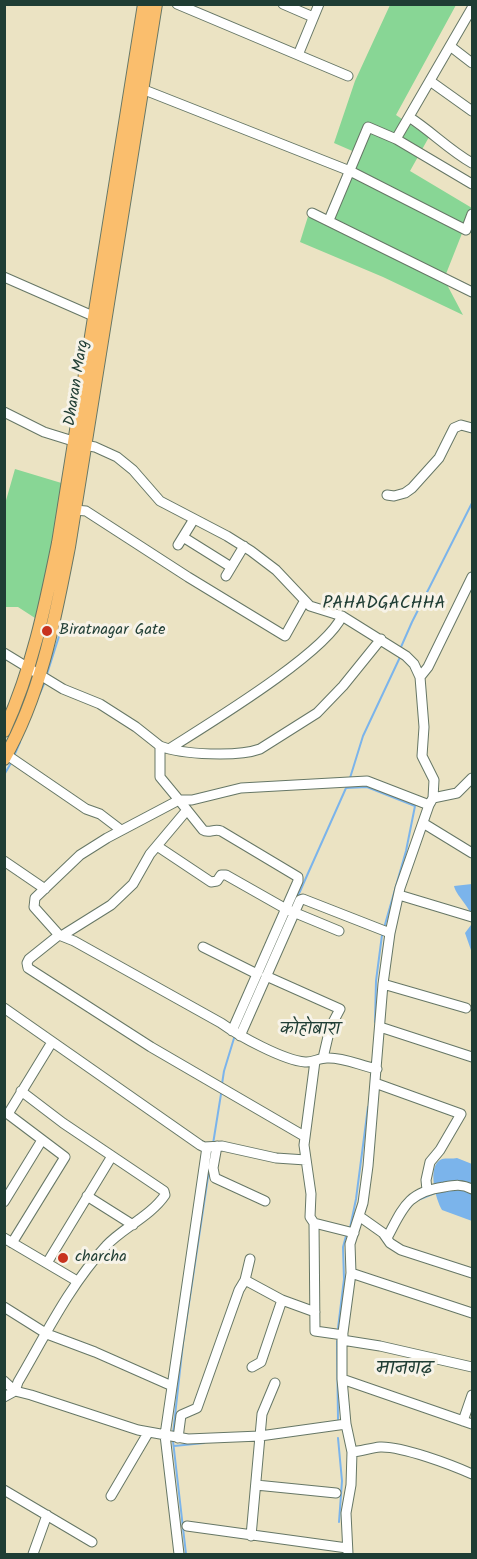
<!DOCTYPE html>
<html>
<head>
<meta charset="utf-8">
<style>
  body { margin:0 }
  #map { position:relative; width:477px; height:1559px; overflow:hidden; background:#ebe3c3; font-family:Kalam,sans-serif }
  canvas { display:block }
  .frame { position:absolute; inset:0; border:6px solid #1f3d34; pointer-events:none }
</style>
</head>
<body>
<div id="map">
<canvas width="477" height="1559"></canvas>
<div class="frame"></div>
</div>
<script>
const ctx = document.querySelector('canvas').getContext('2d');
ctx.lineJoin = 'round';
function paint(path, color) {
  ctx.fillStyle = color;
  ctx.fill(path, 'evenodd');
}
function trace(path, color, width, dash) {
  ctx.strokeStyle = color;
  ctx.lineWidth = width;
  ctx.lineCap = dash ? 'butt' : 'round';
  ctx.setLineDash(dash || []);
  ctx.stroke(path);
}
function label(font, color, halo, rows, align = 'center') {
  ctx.font = font + ' Kalam,"Playpen Sans Deva",sans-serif';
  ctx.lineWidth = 6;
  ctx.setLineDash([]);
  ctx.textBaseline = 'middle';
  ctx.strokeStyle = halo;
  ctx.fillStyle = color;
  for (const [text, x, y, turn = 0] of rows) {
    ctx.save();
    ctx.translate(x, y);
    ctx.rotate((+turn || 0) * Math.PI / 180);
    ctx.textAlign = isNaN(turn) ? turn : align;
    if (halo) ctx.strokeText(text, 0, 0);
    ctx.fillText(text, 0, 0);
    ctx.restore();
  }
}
paint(new Path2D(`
  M390 5H456L396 115 429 137 410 171 472 208 444 279 463 315 383 277 300 242 310 210 329 220 357 153 334 143 355 81Z
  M15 469 78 488 52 629 18 607H5V504Z`), '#88d695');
paint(new Path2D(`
  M472 884V953L465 933C467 930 469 928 471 925 477 912 456 897 454 886Z
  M457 1158 472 1164V1183L465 1182 458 1188 472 1193V1221L442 1210C436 1200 426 1165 442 1159 446 1158 453 1159 457 1158Z`), '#7bb4eb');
trace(new Path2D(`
  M401 647 412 622 472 503
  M47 674 61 630
  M39 695 44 684
  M14 756 20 742
  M4 775 11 763
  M350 778 363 736 401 655
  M297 898 346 788 367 787 415 806 406 851 384 928
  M243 1017 274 948
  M375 1022 376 981 382 935
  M222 1084 224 1071 235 1035
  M213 1144 221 1094
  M418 1200 435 1193
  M350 1228 356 1199 368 1107
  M338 1328 344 1279 343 1247 346 1236
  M337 1341 338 1419
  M173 1434 183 1343 209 1170
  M338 1438 342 1481 339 1522
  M173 1441 186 1554
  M174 1446 204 1443`), '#7bb4eb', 2);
const minor = new Path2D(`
  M177 4 348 76
  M283 4 313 17
  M450 46 472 63
  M298 55 319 4
  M430 81 472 111
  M142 89 350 171 466 230 472 214
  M409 117C431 131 449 150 472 163
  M396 139 472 8
  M312 213 472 292
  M329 220 368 127 396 139 472 184
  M4 277 93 316
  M4 412 44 432 73 441
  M84 445 95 447 117 457 133 470 160 501 227 536 251 551 276 570 310 606 342 616 406 656 414 664 420 677 424 727 422 756 434 780 433 798 429 805 400 888 390 933 383 984 368 1166 363 1203 350 1244 351 1273 342 1340V1379L346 1424 352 1452 351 1485 346 1513 348 1554
  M387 495 394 496 405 493 412 488 439 458 454 428 461 425 472 428
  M75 510 86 511 188 577 285 636 304 602
  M183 537 231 567
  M178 545 194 519
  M226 576 244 546
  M4 653 63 689 100 704 136 727 160 746V777L179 800H192L241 788 367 781 429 805
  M420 677 428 667 472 577
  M160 746C183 755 238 757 260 749L317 713 343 686 381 639
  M169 749C208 724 326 653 342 616
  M7 755 86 809 100 814 121 830
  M433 798 457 793 472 778
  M423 823 472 853
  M157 846 211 882 217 881 221 875H226L286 909 339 931
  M4 861 45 889
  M399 895 472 917
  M59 935 29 959 27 963 28 968 151 1047 304 1136
  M63 935 111 905 133 884 150 854 187 810
  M203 947 257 974
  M266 976 340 1009 330 1028 323 1058
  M383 984 466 1008
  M4 1008 200 1145 204 1147 222 1146 276 1158 306 1160
  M380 1027 472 1057
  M232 1031 298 881V877L221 831C214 828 209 834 203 830L179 800 107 838 80 855 35 898 34 907 59 935 74 941 221 1023C239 1036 283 1060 305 1062 312 1063 319 1058 327 1058 343 1057 361 1066 377 1069
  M240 1036 300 900 303 899 390 933
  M315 1061 304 1145 311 1194 310 1217 314 1223 354 1233
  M375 1083 461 1114 440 1150 430 1162 426 1180 427 1190
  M217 1146 213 1168 215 1178 265 1201
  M87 1196 133 1225
  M4 1202 42 1140
  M359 1216 383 1233 390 1243 401 1250 472 1273
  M314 1223 315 1331 343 1335
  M4 1238 77 1281
  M387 1238C403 1208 407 1192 444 1187 455 1185 462 1184 472 1189
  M12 1243 65 1157 8 1114 52 1042
  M47 1263 112 1156
  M351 1273 472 1313
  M245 1280 282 1300 315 1312
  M4 1307 47 1334 95 1352 172 1386
  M342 1340 380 1346 472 1367
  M252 1367 261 1362 282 1300
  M342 1379 472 1424
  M4 1381 15 1391 18 1382C45 1336 69 1286 106 1246 121 1229 151 1216 165 1195L164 1191 63 1123 21 1091
  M4 1397 15 1391 31 1395 138 1430 188 1439 260 1436 346 1424
  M463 1421 472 1395
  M178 1438 181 1415 197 1408 239 1290 245 1280 250 1259
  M352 1452C361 1451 371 1448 380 1447 402 1446 452 1465 472 1474
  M256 1485 336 1493
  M4 1490 92 1542
  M111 1496 148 1433
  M187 1526 347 1548
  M251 1536 262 1414 275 1383
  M33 1554 47 1515
  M179 1554 165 1435 207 1147`);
const major = new Path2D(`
  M4 731C32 670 45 607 58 543L144 4
  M4 759C41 695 55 619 69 547L156 4`);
trace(minor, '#676', 11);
trace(major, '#676', 14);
trace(minor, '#fff', 9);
trace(major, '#fabe6d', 12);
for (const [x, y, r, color] of [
  [47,631,6,"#c8321e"],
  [63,1258,6,"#c8321e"]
]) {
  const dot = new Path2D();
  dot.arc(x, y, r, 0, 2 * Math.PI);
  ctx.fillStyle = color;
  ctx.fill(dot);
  trace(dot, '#f7f3e8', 2);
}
label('16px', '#1f3d34', '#f7f3e8', [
  ["Dharan Marg",78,383,-81]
]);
label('16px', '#1f3d34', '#f7f3e8', [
  ["Biratnagar Gate",59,631],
  ["charcha",75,1258]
], 'left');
label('18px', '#1f3d34', '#f7f3e8', [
  ["PAHADGACHHA",384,605],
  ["कोहोबारा",310,1031]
]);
label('20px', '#1f3d34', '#f7f3e8', [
  ["मानगढ़",404,1371]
]);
</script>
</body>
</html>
